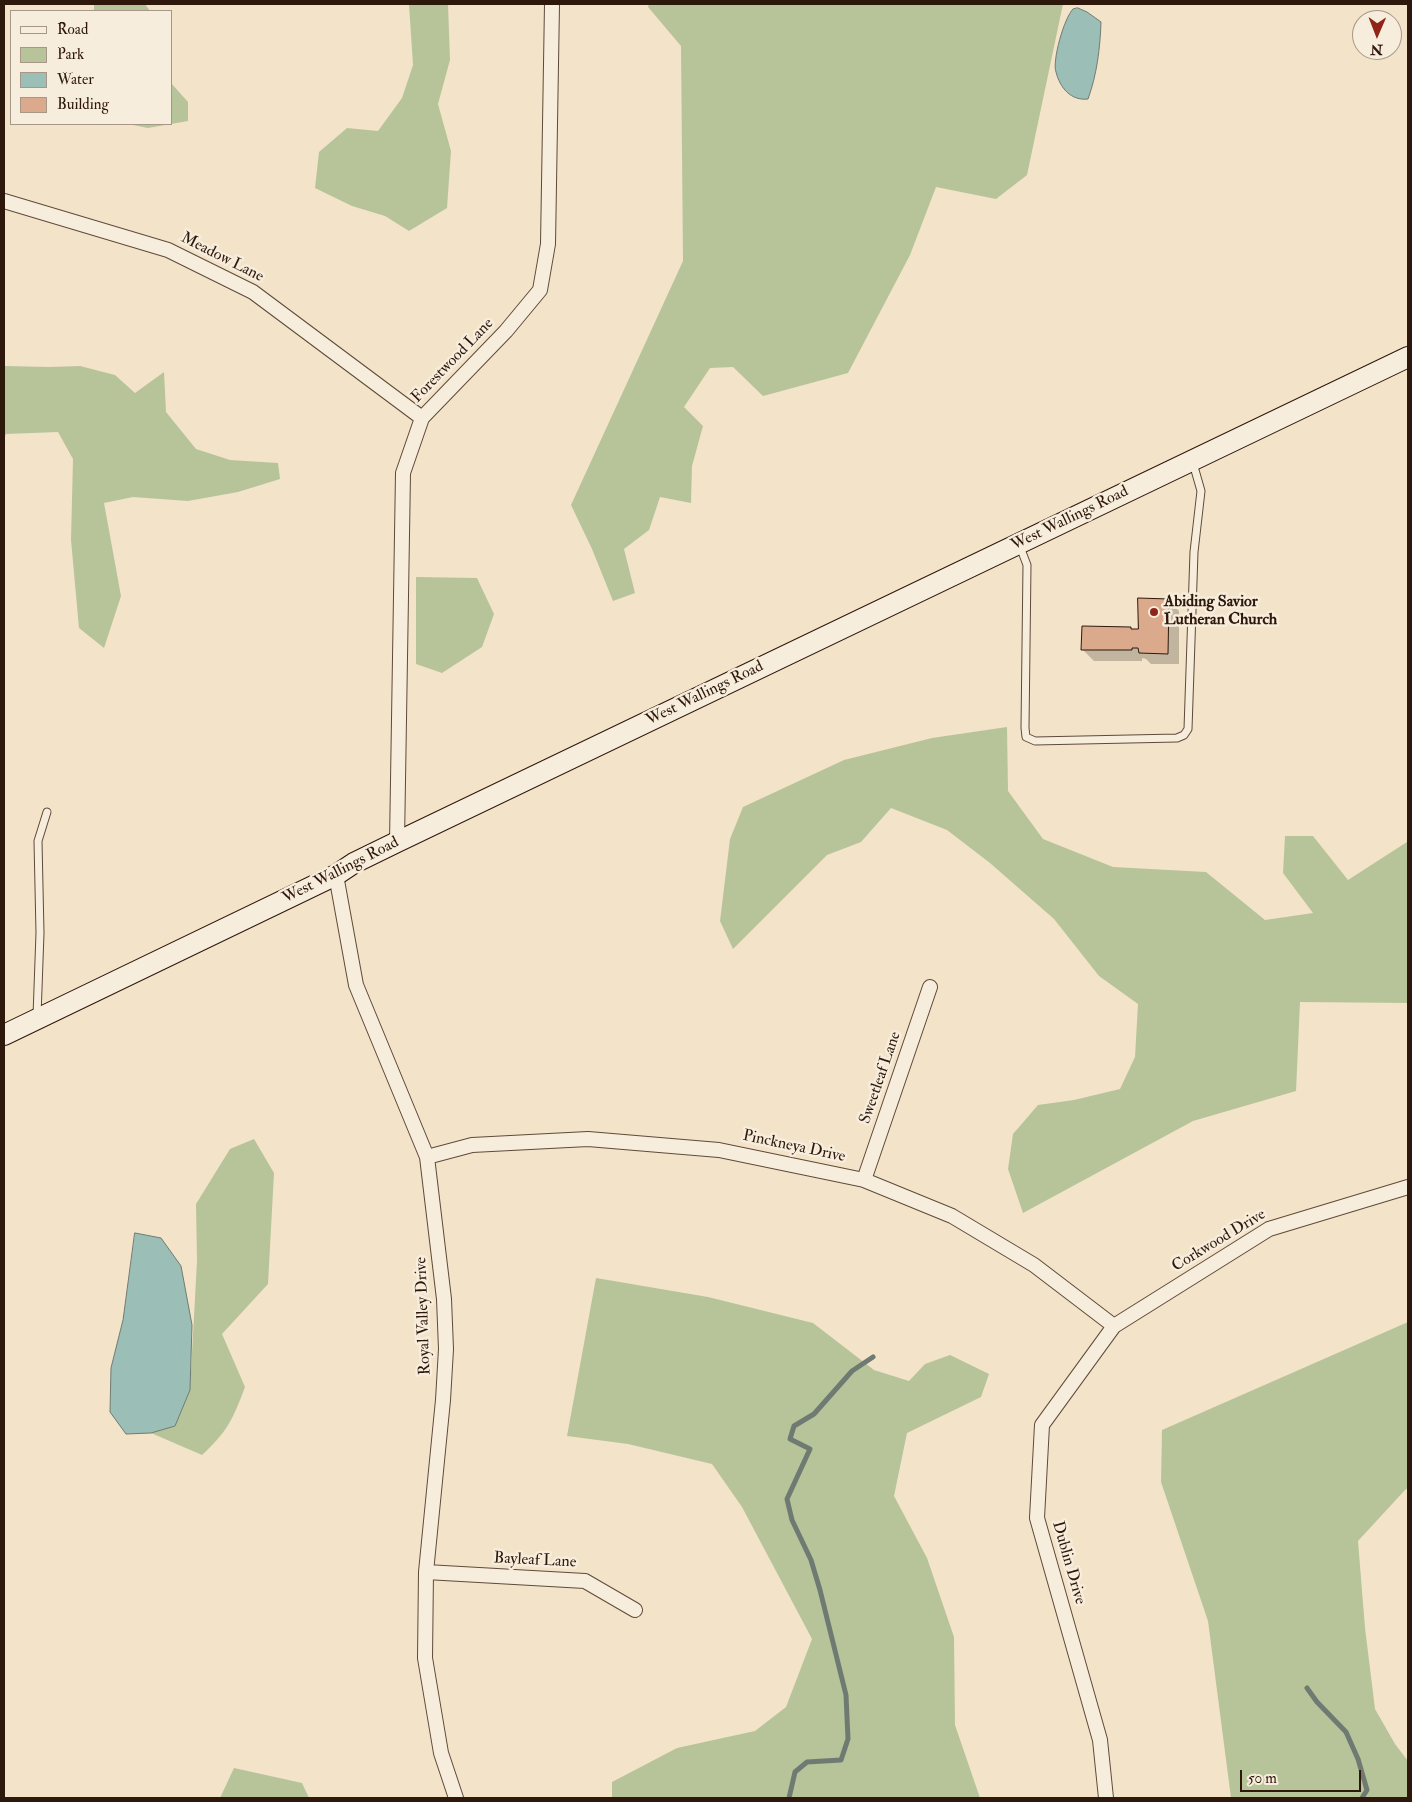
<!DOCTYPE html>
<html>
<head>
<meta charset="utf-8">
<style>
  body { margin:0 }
  #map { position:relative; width:1412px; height:1802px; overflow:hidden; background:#f3e3c9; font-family:"IM FELL Double Pica",serif }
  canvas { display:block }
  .frame { position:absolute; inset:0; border:5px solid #2e170b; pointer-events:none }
  .legend { position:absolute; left:10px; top:10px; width:162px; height:115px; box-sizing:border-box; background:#f7eddc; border:1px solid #a79788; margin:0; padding:6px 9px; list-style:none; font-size:15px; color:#2e170b }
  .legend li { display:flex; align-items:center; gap:10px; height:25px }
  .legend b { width:25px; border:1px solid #a79788 }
  .north { position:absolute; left:1352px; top:10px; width:50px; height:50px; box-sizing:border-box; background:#f7eddc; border:1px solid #a79788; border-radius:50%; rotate:181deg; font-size:14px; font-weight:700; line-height:20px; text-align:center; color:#2e170b }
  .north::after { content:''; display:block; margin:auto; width:18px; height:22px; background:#8f2418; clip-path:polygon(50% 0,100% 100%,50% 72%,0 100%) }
  .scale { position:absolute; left:1240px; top:1770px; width:121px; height:22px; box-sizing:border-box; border:2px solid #2e170b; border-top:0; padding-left:6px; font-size:15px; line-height:18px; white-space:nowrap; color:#2e170b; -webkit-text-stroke:4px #f7eddc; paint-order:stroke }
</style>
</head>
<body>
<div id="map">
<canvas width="1412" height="1802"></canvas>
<div class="frame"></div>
<ul class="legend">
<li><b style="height:6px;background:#f7eddc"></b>Road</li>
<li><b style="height:14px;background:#b7c49a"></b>Park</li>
<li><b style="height:14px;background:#9bbeb7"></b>Water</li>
<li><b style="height:14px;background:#dbaa8d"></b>Building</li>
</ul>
<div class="north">N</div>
<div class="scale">50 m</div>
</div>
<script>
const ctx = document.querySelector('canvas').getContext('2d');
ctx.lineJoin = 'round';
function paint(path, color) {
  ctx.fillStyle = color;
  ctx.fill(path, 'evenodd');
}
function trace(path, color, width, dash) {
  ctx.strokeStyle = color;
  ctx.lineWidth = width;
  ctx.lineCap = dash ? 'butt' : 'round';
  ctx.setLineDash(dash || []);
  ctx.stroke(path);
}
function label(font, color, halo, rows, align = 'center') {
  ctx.font = font + ' "IM FELL Double Pica",serif';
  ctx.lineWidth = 5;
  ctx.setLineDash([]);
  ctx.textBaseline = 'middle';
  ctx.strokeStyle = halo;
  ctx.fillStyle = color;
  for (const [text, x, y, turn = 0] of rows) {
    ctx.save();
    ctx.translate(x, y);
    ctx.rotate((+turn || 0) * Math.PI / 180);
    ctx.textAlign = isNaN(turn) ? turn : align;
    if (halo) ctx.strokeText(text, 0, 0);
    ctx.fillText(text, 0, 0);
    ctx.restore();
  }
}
paint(new Path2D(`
  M94 4H145L150 11H94Z
  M409 4H448L450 60 438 104 451 151 447 208 409 231 385 216 352 206 315 188 319 152 347 128 378 131 402 98 413 65Z
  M649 4H1063L1027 175 996 199 936 187 910 255 848 373 763 396 733 367 710 368 684 407 703 426 692 466 691 503 660 497 649 530 624 549 635 593 613 601 592 549 571 505 683 261 681 46 648 7Z
  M171 83 188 102V121L148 128 128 124H171Z
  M4 366 50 367 80 366 115 375 135 393 164 372 166 412 196 449 230 460 278 463 280 479 238 492 188 501 133 497 104 503 121 596 104 648 79 628 71 540 73 459 58 432 6 434 4 438Z
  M416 577 477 578 494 614 482 647 442 673 416 664Z
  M1007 727 1008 791 1043 839 1113 867 1206 872 1265 920 1313 913 1283 873 1285 836H1313L1348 880 1407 842 1408 838V1003L1300 1002 1296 1091 1193 1121 1023 1213 1008 1169 1013 1134 1038 1105 1074 1100 1120 1089 1135 1057 1138 1004 1099 976 1054 919 990 863 947 830 891 808 861 842 827 855 733 949 720 921 730 839 743 807 844 760 932 738Z
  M254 1139 274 1173 268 1284 222 1334 245 1387C233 1419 228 1431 202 1455L151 1433 175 1426 190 1390 197 1261 196 1204 230 1149Z
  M596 1278 708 1297 813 1323 874 1370 909 1381 925 1364 950 1355 989 1374 981 1397 907 1433 894 1496 927 1558 954 1637 955 1725 980 1798H612V1782L677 1748 755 1731 786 1707 812 1639 742 1507 712 1464 628 1444 567 1436Z
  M1408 1322V1488L1405 1490 1358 1541 1365 1628 1375 1709 1395 1744 1408 1761V1798H1231L1208 1621 1161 1482 1162 1430Z
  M234 1768 302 1783 309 1798H220Z`), '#b7c49a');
const water = new Path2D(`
  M1078 8 1087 12 1101 22C1100 49 1097 74 1088 99 1071 101 1060 88 1056 72 1052 61 1064 18 1073 9Z
  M135 1233 161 1238 181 1266 192 1325 190 1390 175 1426 151 1433 126 1434 110 1412 111 1368 123 1320Z`);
paint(water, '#9bbeb7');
trace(water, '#6f7b72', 1);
paint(new Path2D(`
  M1168 600 1179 611V664H1151L1146 659 1142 658V661H1094L1083 650 1131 628 1133 630H1140Z`), '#0003');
trace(new Path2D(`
  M1307 1688 1317 1702 1346 1732 1358 1759 1367 1790 1362 1798
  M789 1798 795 1772 807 1762 841 1760 848 1739 846 1695 820 1590 811 1560 792 1520 787 1499 810 1449 790 1439 794 1426 814 1414 852 1371 873 1357`), '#6f7b72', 5);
const building = new Path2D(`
  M1138 598 1169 599 1168 654 1139 653 1138 648H1132V650H1081L1082 626 1131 627V629H1138Z`);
paint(building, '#dbaa8d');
trace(building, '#2e170b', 1);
const lane = new Path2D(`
  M1019 544 1027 565 1025 728 1026 737 1035 741 1177 738 1184 735 1188 729 1194 552 1201 491 1193 463
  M37 1016 40 933 38 841 47 812`);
const street = new Path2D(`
  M4 201 168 250 253 292 422 418
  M397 842 403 473 422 418 506 331 540 290 548 244 552 4
  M336 875 356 985 427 1157 444 1299 446 1349 443 1400 426 1572 425 1658 441 1753 456 1798
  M427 1157 472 1145 588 1139 719 1150 864 1180 952 1216 1034 1265 1114 1326
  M864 1180 930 987
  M426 1572 585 1581 635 1610
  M1106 1798 1100 1740 1037 1518 1042 1425 1114 1326 1269 1229 1408 1187`);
const secondary = new Path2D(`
  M4 1035 336 875 354 863 397 842 1408 357`);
trace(lane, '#5f4a3a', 9);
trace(street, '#5f4a3a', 16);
trace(secondary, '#2e170b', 22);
trace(lane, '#f7eddc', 7);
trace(street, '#f7eddc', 14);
trace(secondary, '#f7eddc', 20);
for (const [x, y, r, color] of [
  [1154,612,5,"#8f2418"]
]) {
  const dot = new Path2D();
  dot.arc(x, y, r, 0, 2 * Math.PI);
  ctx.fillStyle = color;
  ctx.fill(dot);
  trace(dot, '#f7eddc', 2);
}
label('16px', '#2e170b', '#f7eddc', [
  ["Meadow Lane",222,258,27],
  ["Forestwood Lane",453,361,-46],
  ["West Wallings Road",1070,519,-26],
  ["West Wallings Road",705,694,-26],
  ["West Wallings Road",341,871,-27],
  ["Sweetleaf Lane",881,1078,-71],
  ["Pinckneya Drive",794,1147,12],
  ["Corkwood Drive",1219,1241,-31],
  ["Royal Valley Drive",424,1316,-92],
  ["Bayleaf Lane",535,1561,3],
  ["Dublin Drive",1068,1563,74]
]);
label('bold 16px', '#2e170b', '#f7eddc', [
  ["Abiding Savior",1164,603],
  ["Lutheran Church",1164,621]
], 'left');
</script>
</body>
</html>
